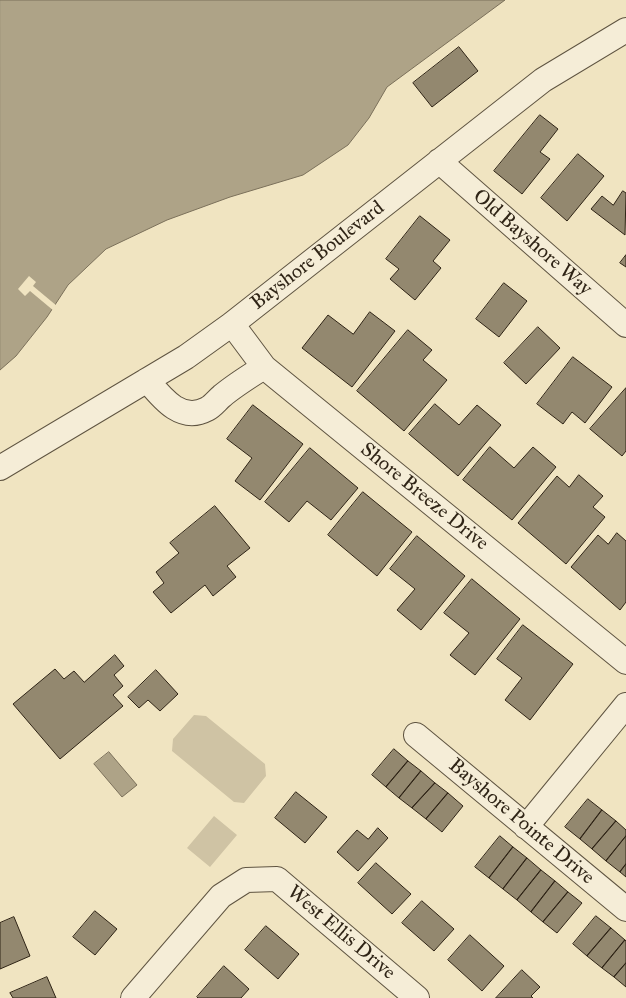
<!DOCTYPE html>
<html>
<head>
<meta charset="utf-8">
<style>
  body { margin:0 }
  canvas { display:block; background:#f0e4c1 }
</style>
</head>
<body>
<canvas width="626" height="998"></canvas>
<script>
const ctx = document.querySelector('canvas').getContext('2d');
ctx.lineJoin = 'round';
function paint(path, color) {
  ctx.fillStyle = color;
  ctx.fill(path, 'evenodd');
}
function trace(path, color, width, dash) {
  ctx.strokeStyle = color;
  ctx.lineWidth = width;
  ctx.lineCap = dash ? 'butt' : 'round';
  ctx.setLineDash(dash || []);
  ctx.stroke(path);
}
function label(font, color, halo, rows, align = 'center') {
  ctx.font = font + ' "IM FELL Great Primer",serif';
  ctx.lineWidth = 4;
  ctx.setLineDash([]);
  ctx.textBaseline = 'middle';
  ctx.strokeStyle = halo;
  ctx.fillStyle = color;
  for (const [text, x, y, turn = 0] of rows) {
    ctx.save();
    ctx.translate(x, y);
    ctx.rotate((+turn || 0) * Math.PI / 180);
    ctx.textAlign = isNaN(turn) ? turn : align;
    if (halo) ctx.strokeText(text, 0, 0);
    ctx.fillText(text, 0, 0);
    ctx.restore();
  }
}
paint(new Path2D(`
  M194 715 206 716 265 764 266 776 244 803 234 802 172 751 173 739Z
  M214 816 237 835 210 867 187 848Z`), '#cfc3a4');
const water = new Path2D(`
  M0 0H505L387 87 369 118 348 145 303 175 230 197 167 220 106 249 68 285 47 317 16 356 0 370Z
  M109 752 137 785 122 797 94 764Z`);
paint(water, '#aea387');
trace(water, '#7b705a', 1);
paint(new Path2D(`
  M29 276 36 282 33 286 57 306 54 311 30 291 25 296 18 289Z`), '#f0e4c1');
const building = new Path2D(`
  M459 47 478 71 432 107 413 83Z
  M540 115 558 129 540 152 550 159 522 194 494 171Z
  M578 154 604 176 567 221 541 198Z
  M623 191 626 193 625 235 591 209 602 196 613 205Z
  M420 216 450 240 433 261 441 268 415 300 390 279 399 269 386 259Z
  M626 255V267L620 263Z
  M504 283 527 301 499 337 476 319Z
  M370 312 395 331 352 387 302 348 328 315 353 334Z
  M538 327 560 348 526 384 504 363Z
  M408 330 432 350 423 360 447 380 404 431 357 391Z
  M573 357 612 387 585 423 572 412 563 424 537 404Z
  M626 388V451L622 456 590 429Z
  M435 404 459 425 477 405 501 425 458 476 409 434Z
  M253 405 303 444 260 500 235 481 252 458 227 439Z
  M490 447 514 468 533 447 556 467 512 520 463 480Z
  M310 448 358 488 331 520 307 501 289 522 265 502Z
  M579 475 603 496 593 507 605 517 566 564 518 523 557 476 569 487Z
  M363 492 412 532 377 576 328 535Z
  M215 506 250 548 227 566 236 577 213 596 205 585 171 613 153 592 164 583 156 572 179 553 170 543Z
  M617 533 626 541V602L620 610 571 567 598 535 608 544Z
  M417 536 465 576 421 630 397 610 415 589 390 569Z
  M472 579 520 619 475 675 450 655 469 633 444 613Z
  M523 625 573 664 530 720 505 700 522 678 497 659Z
  M115 655 124 666 114 675 123 686 113 695 123 706 60 759 13 704 55 669 64 679 74 671 84 682Z
  M156 670 178 694 160 711 148 700 139 708 128 697Z
  M394 749 408 761 386 787 372 775Z
  M408 761 421 771 399 798 386 787Z
  M421 771 435 783 412 808 399 798Z
  M435 783 448 793 426 819 412 808Z
  M296 792 327 817 305 843 275 818Z
  M448 793 463 806 442 832 426 819Z
  M588 799 602 810 580 839 565 827Z
  M602 810 616 821 592 849 580 839Z
  M616 821 626 830V836L606 861 592 849Z
  M378 828 388 838 358 871 337 852 357 830 368 839Z
  M500 836 513 847 489 878 475 867Z
  M626 836V864L620 872 606 861Z
  M513 847 527 858 503 889 489 878Z
  M527 858 541 870 517 900 503 889Z
  M376 863 411 894 392 914 358 883Z
  M626 864V877L620 872Z
  M541 870 555 881 531 912 517 900Z
  M555 881 568 892 543 922 531 912Z
  M568 892 582 903 557 933 543 922Z
  M422 901 454 929 434 951 402 923Z
  M95 911 117 929 95 955 73 937Z
  M596 916 611 928 587 956 573 944Z
  M14 917 30 956 0 969V923Z
  M266 926 299 954 278 979 245 950Z
  M611 928 625 940 602 968 587 956Z
  M470 935 504 966 482 991 448 960Z
  M625 940 626 941V963L614 977 602 968Z
  M626 963V987L614 977Z
  M224 966 249 989 241 998H198L197 997Z
  M522 970 540 987 531 996 533 998H496Z
  M47 977 56 998H13L10 993Z`);
paint(building, '#93886f');
trace(building, '#2f2416', 1);
const minor = new Path2D(`
  M439 161 626 325
  M232 324 264 367 626 662
  M147 380C162 398 181 423 207 409 213 406 217 400 222 396 235 385 250 376 264 367
  M0 468 186 357 232 324 543 80 626 30
  M416 735 626 909
  M526 827 626 705
  M133 998 221 896 246 880 277 879 417 998`);
trace(minor, '#5f5441', 26);
trace(minor, '#f5edd7', 24);
label('20px', '#2f2416', '#f5edd7', [
  ["Old Bayshore Way",532,243,41],
  ["Bayshore Boulevard",318,256,-38],
  ["Shore Breeze Drive",424,497,39],
  ["Bayshore Pointe Drive",521,822,40],
  ["West Ellis Drive",341,933,40]
]);
</script>
</body>
</html>
